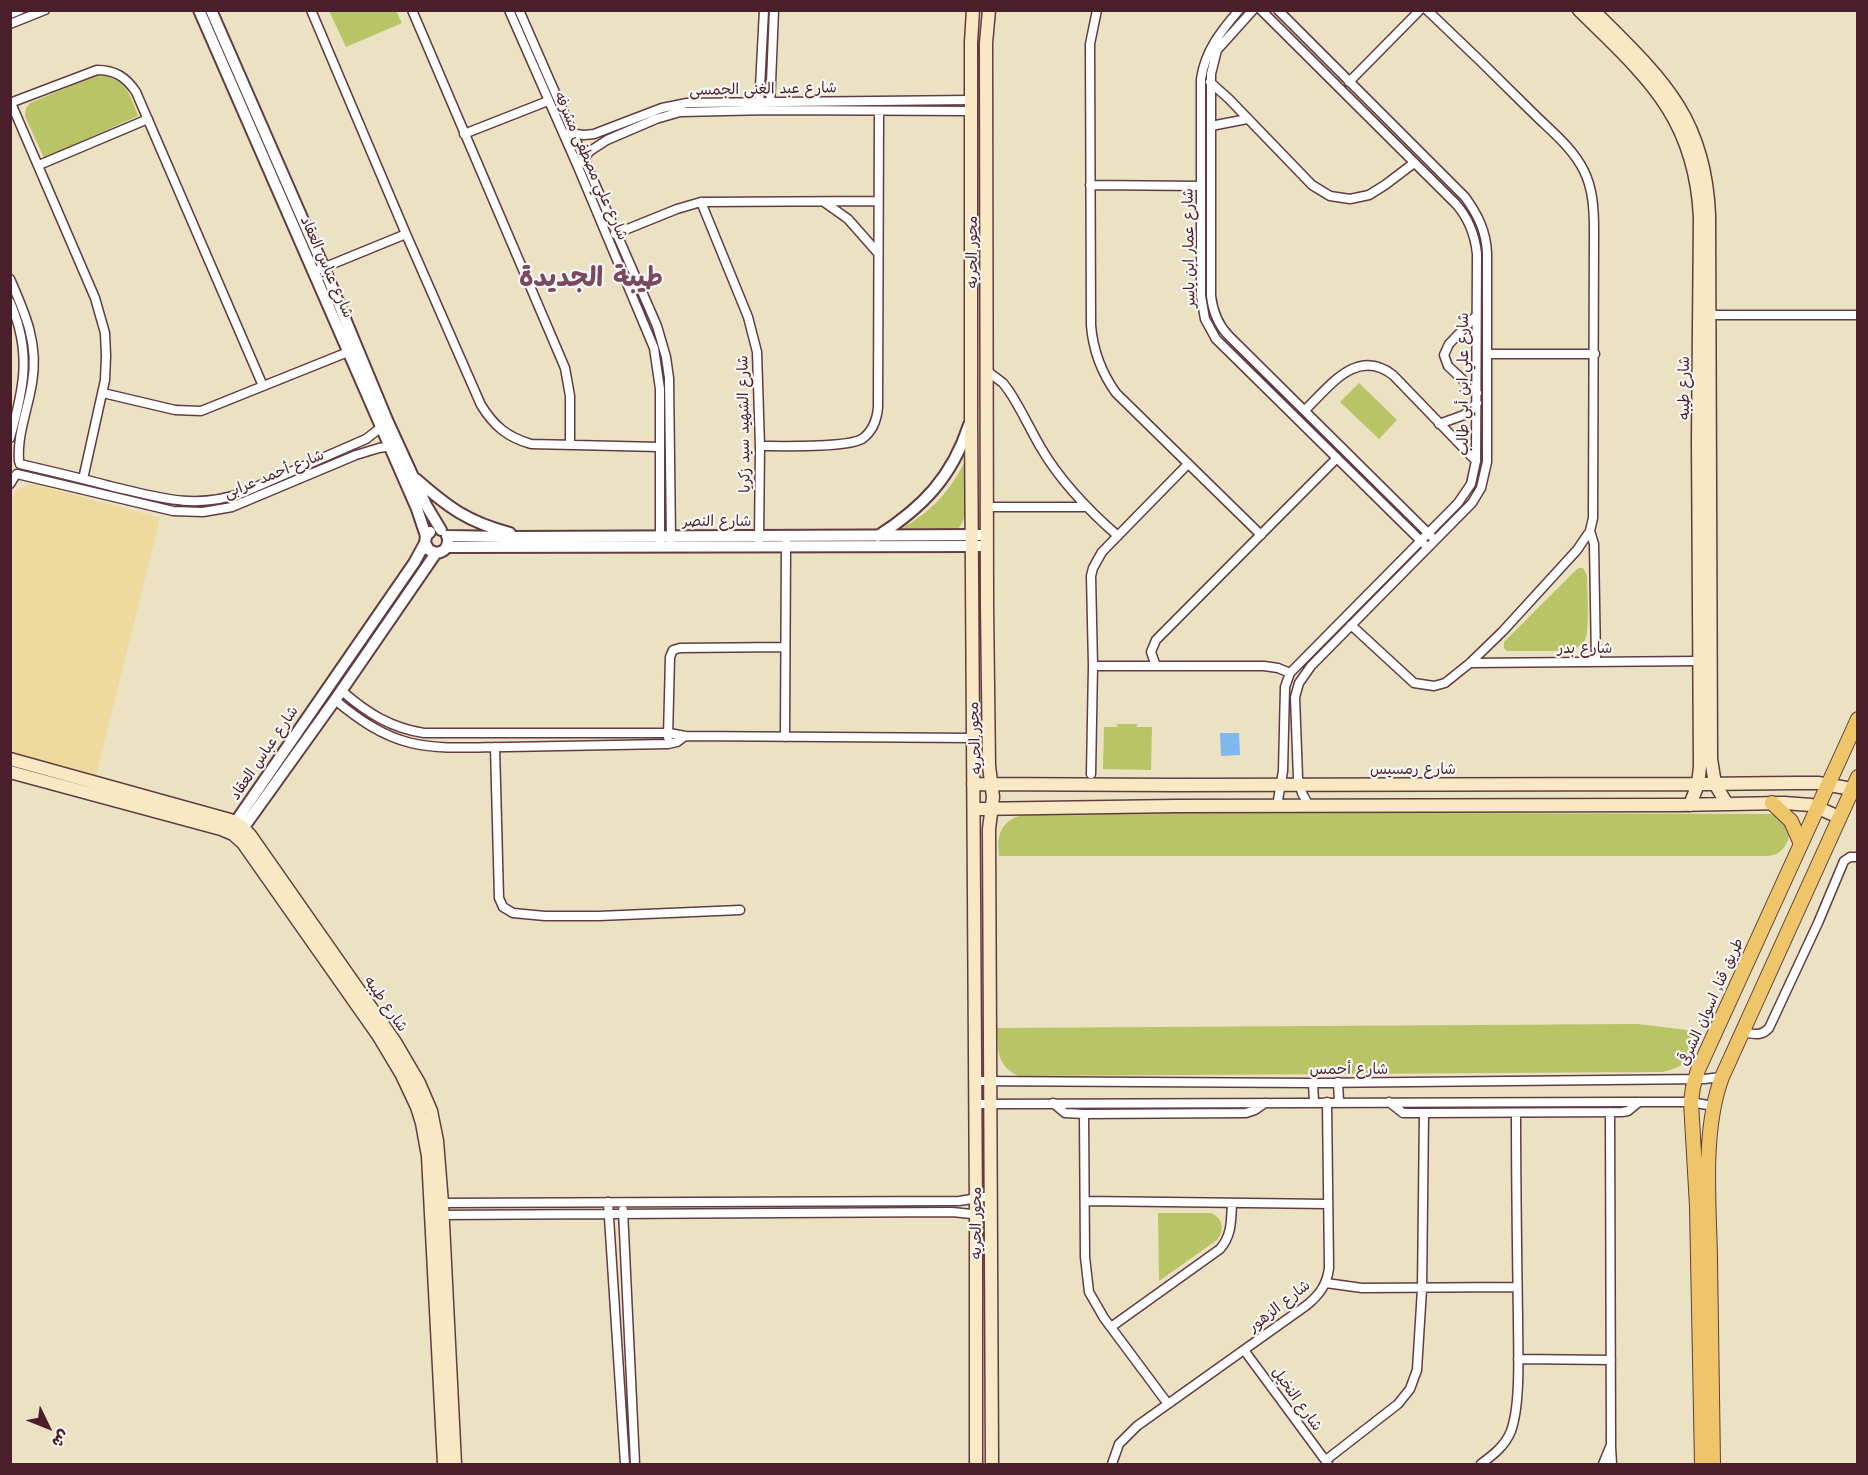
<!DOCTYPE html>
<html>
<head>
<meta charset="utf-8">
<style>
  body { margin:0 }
  #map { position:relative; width:1868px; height:1475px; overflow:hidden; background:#eae2c3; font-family:Mali,"Playpen Sans Arabic",sans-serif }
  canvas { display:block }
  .frame { position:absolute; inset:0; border:12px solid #4a1f2b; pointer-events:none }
  .north { position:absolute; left:18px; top:1397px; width:60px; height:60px; -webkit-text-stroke:4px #f6f6f2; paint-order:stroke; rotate:133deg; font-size:16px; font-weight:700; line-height:24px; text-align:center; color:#4a1f2b }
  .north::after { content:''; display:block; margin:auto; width:21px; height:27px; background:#4a1f2b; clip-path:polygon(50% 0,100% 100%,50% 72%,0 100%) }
</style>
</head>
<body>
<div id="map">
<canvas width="1868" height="1475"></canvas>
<div class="frame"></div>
<div class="north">ش</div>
</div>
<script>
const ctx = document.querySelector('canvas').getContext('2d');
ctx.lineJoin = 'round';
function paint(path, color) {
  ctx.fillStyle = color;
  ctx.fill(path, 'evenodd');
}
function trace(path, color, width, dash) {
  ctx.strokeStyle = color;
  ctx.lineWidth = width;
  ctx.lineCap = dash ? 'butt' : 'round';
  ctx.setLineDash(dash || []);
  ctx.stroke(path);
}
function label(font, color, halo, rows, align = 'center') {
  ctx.font = font + ' Mali,"Playpen Sans Arabic",sans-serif';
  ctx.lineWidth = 4.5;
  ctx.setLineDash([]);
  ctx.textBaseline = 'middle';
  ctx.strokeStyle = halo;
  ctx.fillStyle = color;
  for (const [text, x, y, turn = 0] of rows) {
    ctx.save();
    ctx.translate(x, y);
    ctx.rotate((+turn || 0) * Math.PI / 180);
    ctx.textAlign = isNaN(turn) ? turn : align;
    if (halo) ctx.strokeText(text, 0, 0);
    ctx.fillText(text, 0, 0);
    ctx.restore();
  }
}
paint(new Path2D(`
  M329 11H396L402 23 346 47Z
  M97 75C126 78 129 92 138 116L44 158 25 116 26 108 30 103Z
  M1359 383 1397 420 1379 439 1340 402Z
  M964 463C965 481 974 529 950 532 933 535 914 532 897 531 928 514 948 495 964 463Z
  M1579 568H1583L1587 575C1587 589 1590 630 1585 640 1581 646 1576 649 1569 651H1507L1504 648V642L1576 570Z
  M1116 724H1138L1136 727H1152L1151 770 1103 769 1104 727H1118Z
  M1072 812 1773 814 1783 821 1789 837C1785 849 1780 854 1769 856H999C999 850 997 843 999 838 1004 807 1049 813 1072 812Z
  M1638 1024 1703 1032C1693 1055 1688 1067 1662 1072L1019 1076C996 1066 998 1050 997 1028Z
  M1158 1213H1211C1223 1218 1225 1230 1217 1240L1159 1281Z`), '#b8c466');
paint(new Path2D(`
  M34 484 160 518 96 776 11 754 10 501C16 490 21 485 34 484Z`), '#eeda9e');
paint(new Path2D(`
  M1220 733H1239L1240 755 1221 756Z`), '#80b8f0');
const minor = new Path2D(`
  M311 10 406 234 481 405C494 426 507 437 531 444L660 447
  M412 10 565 368 570 396V445
  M509 10 578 167 654 348 660 389V540
  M519 10 657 326 666 357 669 378 671 540
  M1097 10 1090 44 1091 325C1093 351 1101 372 1116 393L1261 535
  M1239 10C1221 31 1205 51 1201 79V296L1205 319 1216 339 1424 544
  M1253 10 1217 50 1211 74V296C1213 312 1218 325 1229 336L1431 536
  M1261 10 1456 204C1469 219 1475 234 1477 254L1476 461 1471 484 1458 503 1290 673 1285 687 1283 771 1277 806
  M1278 10 1465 197C1478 215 1486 231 1487 253V462L1481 488 1472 503 1311 666 1299 683 1295 697 1298 778 1302 793 1309 806
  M10 14 20 10
  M10 24 45 10
  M1210 82 1229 99 1312 185 1330 196 1350 199 1369 195 1385 185 1414 163
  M1349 82 1420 10
  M10 103 97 70C115 70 126 77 136 92L263 386
  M11 103 95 298 105 333 106 356 105 380 83 479
  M759 106 764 10
  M770 107 774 10
  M1211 126 1247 119
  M569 133 584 135 594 134 662 108 687 103 971 100
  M464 134 548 101
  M581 161 590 151 607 140 656 119 680 112 769 110 971 111
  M39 165 148 119
  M1090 185 1201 186
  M701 202 748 317 757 352 760 446 759 540
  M824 202 848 219 878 253
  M615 234 677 209 701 202 878 201
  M313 272 406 234
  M10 279C25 313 39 344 32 383 28 409 17 434 19 461
  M10 302C32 352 24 388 10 438
  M1710 315H1858
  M1476 316 1449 344 1444 355 1448 366 1477 393
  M1488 354H1595
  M987 371 1003 383 1009 391C1021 409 1030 429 1041 448 1061 482 1088 510 1118 536
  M103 393 175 410 201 411 348 352
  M1305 410C1330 386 1357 347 1393 375L1476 461
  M1439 424 1464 415 1477 403
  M760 446C781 446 846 448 862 439 873 431 877 420 878 407L879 111
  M20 464C50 471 80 478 110 486 157 497 194 510 242 493L366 439 384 425
  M17 474 173 511 203 512 232 507 356 455 379 448 393 446
  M10 484 15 476
  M988 507H1087
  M1590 531 1594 544 1596 661
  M1351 625 1414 683 1434 686 1445 683 1470 663 1503 631 1577 550 1590 531 1593 518 1594 230C1594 210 1593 189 1584 171 1573 148 1551 131 1533 113 1498 78 1463 44 1427 10
  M1470 663 1699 661
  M1093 666H1264L1278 668 1290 673
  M1156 666 1151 652 1156 640 1337 458
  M342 691C367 713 391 728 424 733H669L685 736 973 738
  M335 700C358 719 382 736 411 743 441 750 476 747 507 747 560 746 614 745 668 744L677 742 685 736
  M668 737 670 657 673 650 680 648 785 647
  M785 737 786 542
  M495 747 499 898 503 907 513 913 545 916H599L740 910
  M1091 774 1093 666 1091 576 1093 568 1102 552 1188 464
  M1742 1032C1753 1034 1761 1037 1769 1028L1818 923 1844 861 1850 857H1858
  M975 1081 1313 1083 1704 1079 1722 1077
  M1338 1082 1339 1102
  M1313 1083 1314 1102
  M1389 1102 1403 1113H1424L1622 1112 1628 1111 1639 1102
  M1053 1103 1065 1113 1084 1114 1246 1113 1255 1110 1265 1103
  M975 1104 1627 1102H1691L1713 1106
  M1610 1112 1611 1447 1612 1464
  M1084 1114 1085 1257 1089 1292 1104 1318 1168 1404
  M1085 1201 1328 1204
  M608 1202 625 1464
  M437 1203 959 1201 991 1196
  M623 1210 635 1464
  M438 1215 952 1212 991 1216
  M1326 1283 1362 1288 1517 1287
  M1111 1327 1220 1249C1232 1235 1231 1221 1232 1203
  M1244 1350 1328 1464
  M1518 1359 1611 1360
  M1326 1460 1398 1404 1410 1389 1417 1370 1422 1289 1424 1113
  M1112 1464 1119 1444 1137 1426 1307 1305C1319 1295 1327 1285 1329 1268L1327 1102
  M1481 1464C1493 1455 1505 1446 1511 1431 1521 1404 1518 1349 1518 1318 1517 1250 1516 1181 1516 1113
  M1603 1464 1610 1447`);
const tertiary = new Path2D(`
  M199 10 417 509 426 536
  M211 10 324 268 387 420 426 505 441 530
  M416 479C449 508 468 522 510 533
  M447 536 510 537 987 535
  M878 536C923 507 952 477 969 425
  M425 543 429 550 436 553C444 552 448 548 448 540
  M447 547 986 546
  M232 827 414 563 425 543 426 536 430 532
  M239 834 335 700 436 553`);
const secondary = new Path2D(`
  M973 10 971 42V419L976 1213V1464
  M989 10 986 43 987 605 989 766 993 797 989 829 992 1464
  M1579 10C1646 76 1695 116 1700 217L1698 442 1700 767 1698 784 1690 805
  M1593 10C1659 76 1705 115 1709 215L1711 759 1715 784 1727 804
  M10 759 230 820 240 825 250 835 395 1042 419 1083 431 1111 437 1141 442 1203 455 1464
  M10 772 221 829 233 834 243 843 378 1035 402 1075 417 1107 422 1123 428 1156 444 1464
  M973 784 1175 785 1698 784 1794 783H1818L1852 789
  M974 809 1176 806 1675 805 1784 803 1811 805 1839 817`);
const primary = new Path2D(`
  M1772 803 1791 821 1801 844
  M1702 1464 1697 1206 1691 1102 1693 1087 1698 1070 1858 719
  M1713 1464C1712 1396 1711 1327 1710 1258 1709 1202 1702 1130 1722 1077L1858 777`);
trace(minor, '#623c42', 11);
trace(tertiary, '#623c42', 14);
trace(secondary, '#623c42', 15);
trace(primary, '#623c42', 16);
trace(minor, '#fff', 8);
trace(tertiary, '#fff', 10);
trace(secondary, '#f8e8c3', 12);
trace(primary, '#eec569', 14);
label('15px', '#4a1f2b', '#f6f6f2', [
  ["شارع عبد الغنى الجمسى",763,89,-1],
  ["شارع علي مصطفى مشرفه",591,166,66],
  ["شارع عمار ابن ياسر",1189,248,-91],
  ["محور الحريه",972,252,-90],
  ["شارع عباس العقاد",327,267,66],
  ["شارع علي ابن أبي طالب",1463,384,-90],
  ["شارع طيبه",1684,388,-90],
  ["شارع الشهيد سيد زكريا",744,424,-91],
  ["شارع أحمد عرابى",274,474,-22],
  ["شارع النصر",717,521],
  ["شارع بدر",1585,648],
  ["محور الحريه",975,738,-93],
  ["شارع عباس العقاد",264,753,-56],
  ["شارع رمسيس",1413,769],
  ["طريق قنا, اسوان الشرقى",1711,1002,-66],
  ["شارع طيبه",386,1004,55],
  ["شارع أحمس",1349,1069],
  ["محور الحريه",976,1223,-90],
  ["شارع الزهور",1279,1306,-38],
  ["شارع النخيل",1297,1399,54]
]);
label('bold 27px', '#784960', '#f6f6f2', [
  ["طيبة الجديدة",591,278]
]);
</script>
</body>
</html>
